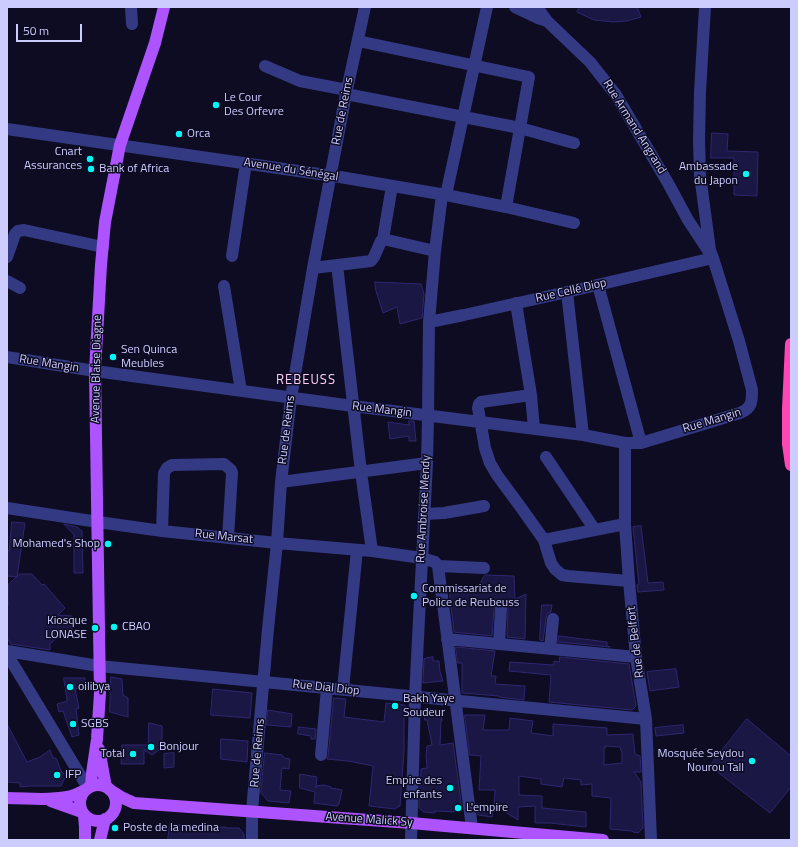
<!DOCTYPE html>
<html>
<head>
<meta charset="utf-8">
<style>
  body { margin:0 }
  #map { position:relative; width:798px; height:847px; overflow:hidden; background:#0d0c22; font-family:"Titillium Web",sans-serif }
  canvas { display:block }
  .frame { position:absolute; inset:0; border:8px solid #cdccff; pointer-events:none }
  .scale { position:absolute; left:16px; top:24px; width:66px; height:18px; box-sizing:border-box; border:2px solid #cdccff; border-top:0; padding-left:5px; font-size:12px; line-height:14px; white-space:nowrap; color:#cdccff; -webkit-text-stroke:3px #0d0c22; paint-order:stroke }
</style>
</head>
<body>
<div id="map">
<canvas width="798" height="847"></canvas>
<div class="frame"></div>
<div class="scale">50 m</div>
</div>
<script>
const ctx = document.querySelector('canvas').getContext('2d');
ctx.lineJoin = 'round';
function paint(path, color) {
  ctx.fillStyle = color;
  ctx.fill(path, 'evenodd');
}
function trace(path, color, width, dash) {
  ctx.strokeStyle = color;
  ctx.lineWidth = width;
  ctx.lineCap = dash ? 'butt' : 'round';
  ctx.setLineDash(dash || []);
  ctx.stroke(path);
}
function label(font, color, halo, rows, align = 'center') {
  ctx.font = font + ' "Titillium Web",sans-serif';
  ctx.lineWidth = 3;
  ctx.setLineDash([]);
  ctx.textBaseline = 'middle';
  ctx.strokeStyle = halo;
  ctx.fillStyle = color;
  for (const [text, x, y, turn = 0] of rows) {
    ctx.save();
    ctx.translate(x, y);
    ctx.rotate((+turn || 0) * Math.PI / 180);
    ctx.textAlign = isNaN(turn) ? turn : align;
    if (halo) ctx.strokeText(text, 0, 0);
    ctx.fillText(text, 0, 0);
    ctx.restore();
  }
}
const building = new Path2D(`
  M580 7H637L641 17 627 21 613 22 594 20 577 12Z
  M712 133 728 134 727 151 758 152 757 196 734 195V158H711Z
  M375 282 421 284 424 294 422 318 400 324 397 307 383 313 376 291Z
  M409 421H414L416 441H409V436L390 439 388 422 409 425Z
  M12 522 25 523 17 577 7 576V550L9 551Z
  M64 524 77 527 82 531 83 573H74V535Z
  M641 526 648 583 663 582 664 590 638 592 637 585 639 584 633 527Z
  M20 574H32L42 585 44 584 65 608 58 615 72 616V631H64L50 644V650L11 644 7 638V605L8 606V585Z
  M485 575 514 576 515 599 526 594 525 639 507 637 508 608 507 604 505 602 502 601 497 602 495 604 494 607 492 636 454 632 449 589 479 585Z
  M542 605H552L551 612 547 614 546 618 543 641 540 640Z
  M559 636 607 642V646L610 647 558 642Z
  M456 647 495 651 491 676H496L495 684 525 686 524 700 499 697V696L462 693V663H458Z
  M433 657V661H439L440 672 443 681 423 683 424 659Z
  M560 657 629 664 636 706 632 710 549 702 551 675 509 671 510 662 554 665V661L559 662Z
  M676 669 679 687 650 691 647 672Z
  M111 677 122 679 123 695 128 698V717L110 712Z
  M64 678H85L84 688 75 689 79 708 76 709 79 735 72 737 63 711 59 712 57 704 67 701Z
  M213 689 252 693 250 718 211 715Z
  M334 698 346 699 344 717 384 722 386 703 404 705 407 707 406 716 404 718V751L400 806 398 807 395 809 369 806 373 766 348 761 327 759 328 756Z
  M425 708 441 711 442 721H441L440 745 453 743 462 809H455L454 812 435 811V813L424 812 419 808 421 769 427 768 426 755 427 746 432 745 427 720H425Z
  M268 710 292 714 291 727 267 725Z
  M465 715H485L483 730H509L510 718 533 721 531 733 553 736V724L607 728V735L633 734 635 754 640 756 641 772H634L641 782 643 828 638 833 633 832 632 831 610 829 611 798 592 796V784L581 785V780L564 778 562 787 541 784V779L519 776V795L542 796V808L586 812V827L550 823H535V806L518 807V820L494 805 495 790H479L481 756 470 755ZM605 746 620 747 622 753V763L604 765V748H605Z
  M747 719 791 756V787L770 813 710 766Z
  M149 723 162 726V748L152 755 144 750V764H121L122 745H148Z
  M7 724 27 762 40 757 50 750 53 758H56L61 771 66 776 61 786H29L20 787V783L7 782Z
  M683 725 684 733 656 736 655 728Z
  M299 727 316 729 315 739H311V736L298 734Z
  M221 739 248 741 247 762 221 759Z
  M174 753V767L164 768V754Z
  M265 753 282 755 284 758 290 759 289 769 282 768 280 790 291 791 289 803 268 801 261 793Z
  M300 774 317 777 316 788V786L324 785 331 787V788L342 790 339 804 337 806 314 803 315 792 300 788Z
  M476 804 493 806 492 817 478 815Z
  M170 824 211 828 226 827V828H239L244 834V840H168Z`);
paint(building, '#1b1744');
trace(building, '#2e2771', 1);
trace(new Path2D(`
  M131 7 132 24
  M515 7 538 18 547 21
  M358 41 529 77 506 207
  M265 66 300 81 347 90
  M346 94 520 128 570 142 574 143
  M7 129 340 177 446 195 506 207 574 223
  M446 195 487 7
  M383 239 392 186
  M232 256 246 163
  M7 257 15 234 18 231 24 230 103 247
  M337 265 361 472 372 551
  M313 268 371 261 374 257 381 241 383 239 435 251
  M7 281 20 288
  M598 285 641 443
  M224 286 241 391
  M567 292 583 435
  M516 303 531 395 534 429
  M429 322 464 315 567 292 713 258 710 250 700 175 699 140 700 92 705 7
  M7 357 95 371 353 406 583 435 625 443H641L740 413C752 408 752 402 752 390L739 341 713 258 688 220 668 183 616 95 590 62 547 21 537 7
  M531 395 488 401 481 402 479 404 478 408 485 448 490 463 497 475 522 509 544 540 551 563 555 569 562 575 568 576 629 581
  M625 443V524L629 581 636 657 646 719 651 840
  M546 457 595 530
  M281 482 427 463
  M7 508 98 522 162 531 277 543 372 551 422 558 435 562 438 566 472 828
  M424 514 444 513 484 506
  M162 531 164 473 167 468 172 465 224 464 231 470 232 473 228 538
  M544 540 625 524
  M438 566 484 568
  M447 639 636 657
  M499 644 501 608
  M550 649 553 619
  M7 651 99 666 646 719
  M7 654 88 788
  M343 689 357 550
  M321 755 327 688
  M252 840V811L268 629 277 543 281 482 291 398 313 268 346 94 365 7
  M411 840 415 697 427 463 428 416 429 322 435 251 442 195`), '#343984', 12);
trace(new Path2D(`
  M99 749 106 787
  M80 803a18 18 0 1 1 36 0a18 18 0 1 1-36 0Z
  M91 786 92 773 97 739 100 693 95 371 101 265 105 222 120 145 155 43 164 7
  M110 790 123 798 134 803 411 823 603 840
  M7 798C27 798 47 801 67 797 73 796 79 793 85 790
  M51 801 82 812
  M84 815 85 827V840
  M100 840 105 819`), '#ad53ff', 12);
trace(new Path2D(`
  M791 344 788 409V444L791 465`), '#ff47b3', 12);
for (const [x, y, r, color] of [
  [216,105,4,"#00f7f6"],
  [179,134,4,"#00f7f6"],
  [90,159,4,"#00f7f6"],
  [91,169,4,"#00f7f6"],
  [746,174,4,"#00f7f6"],
  [113,357,4,"#00f7f6"],
  [108,544,4,"#00f7f6"],
  [414,596,4,"#00f7f6"],
  [114,627,4,"#00f7f6"],
  [95,628,4,"#00f7f6"],
  [70,687,4,"#00f7f6"],
  [395,706,4,"#00f7f6"],
  [73,724,4,"#00f7f6"],
  [151,747,4,"#00f7f6"],
  [133,754,4,"#00f7f6"],
  [752,761,4,"#00f7f6"],
  [57,775,4,"#00f7f6"],
  [450,788,4,"#00f7f6"],
  [458,808,4,"#00f7f6"],
  [115,828,4,"#00f7f6"]
]) {
  const dot = new Path2D();
  dot.arc(x, y, r, 0, 2 * Math.PI);
  ctx.fillStyle = color;
  ctx.fill(dot);
  trace(dot, '#0d0c22', 1.5);
}
label('12px', '#cdccff', '#0d0c22', [
  ["Le Cour",224,98],
  ["Des Orfevre",224,112],
  ["Orca",187,134],
  ["Cnart",82,152,"right"],
  ["Assurances",82,166,"right"],
  ["Ambassade",738,167,"right"],
  ["du Japon",738,181,"right"],
  ["Bank of Africa",99,169],
  ["Sen Quinca",121,350],
  ["Meubles",121,364],
  ["Mohamed's Shop",100,544,"right"],
  ["Commissariat de",422,589],
  ["Police de Reubeuss",422,603],
  ["Kiosque",87,621,"right"],
  ["LONASE",87,635,"right"],
  ["CBAO",122,627],
  ["oilibya",78,687],
  ["Bakh Yaye",403,699],
  ["Soudeur",403,713],
  ["SGBS",81,724],
  ["Bonjour",159,747],
  ["Total",125,754,"right"],
  ["Mosquée Seydou",744,754,"right"],
  ["Nourou Tall",744,768,"right"],
  ["IFP",65,775],
  ["Empire des",442,781,"right"],
  ["enfants",442,795,"right"],
  ["L'empire",466,808],
  ["Poste de la medina",123,828]
], 'left');
label('12px', '#cdccff', '#0d0c22', [
  ["Rue de Reims",343,111,-79],
  ["Rue Armand Angrand",634,127,58],
  ["Avenue du Sénégal",291,170,9],
  ["Rue Cellé Diop",571,291,-13],
  ["Rue Mangin",49,364,9],
  ["Avenue Blaise Diagne",97,369,-89],
  ["Rue Mangin",382,410,7],
  ["Rue Mangin",712,421,-17],
  ["Rue de Reims",287,430,-83],
  ["Rue Ambroise Mendy",424,509,-87],
  ["Rue Marsat",224,537,6],
  ["Rue de Belfort",636,642,-97],
  ["Rue Dial Diop",326,688,6],
  ["Rue de Reims",258,753,-85],
  ["Avenue Malick Sy",369,820,4]
]);
ctx.letterSpacing = '1px';
label('13px', '#ffcef2', '#0d0c22', [
  ["REBEUSS",306,381]
]);
ctx.letterSpacing = '0px';
</script>
</body>
</html>
